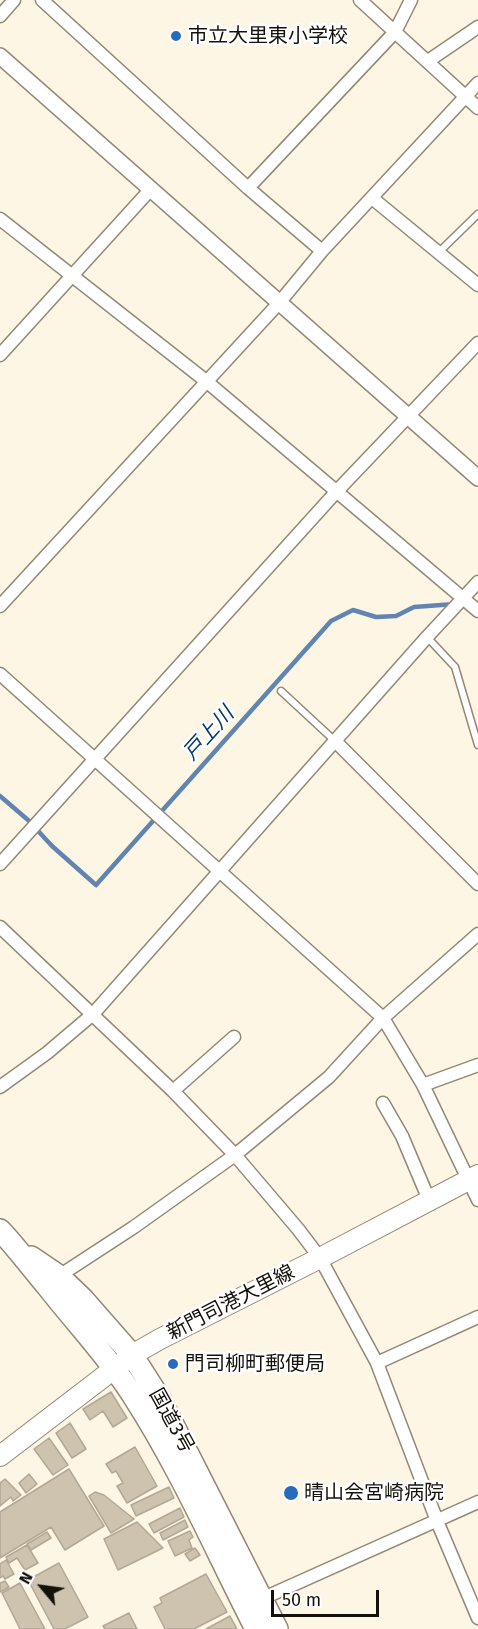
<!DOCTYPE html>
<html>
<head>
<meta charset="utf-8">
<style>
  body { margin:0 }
  #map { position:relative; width:478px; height:1629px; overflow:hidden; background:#fef6e5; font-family:"Fira Sans",sans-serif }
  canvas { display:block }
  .north { position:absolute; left:12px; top:1557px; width:60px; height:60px; -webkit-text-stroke:4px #fff; paint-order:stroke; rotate:299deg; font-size:16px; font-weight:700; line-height:24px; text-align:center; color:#14110a }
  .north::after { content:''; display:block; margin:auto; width:21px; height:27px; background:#14110a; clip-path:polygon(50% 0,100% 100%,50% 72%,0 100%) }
  .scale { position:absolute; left:271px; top:1590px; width:108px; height:27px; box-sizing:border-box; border:3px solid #14110a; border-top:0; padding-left:8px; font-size:18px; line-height:21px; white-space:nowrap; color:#14110a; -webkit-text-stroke:4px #fff; paint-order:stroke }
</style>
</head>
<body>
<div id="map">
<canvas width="478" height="1629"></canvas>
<div class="north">N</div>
<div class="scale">50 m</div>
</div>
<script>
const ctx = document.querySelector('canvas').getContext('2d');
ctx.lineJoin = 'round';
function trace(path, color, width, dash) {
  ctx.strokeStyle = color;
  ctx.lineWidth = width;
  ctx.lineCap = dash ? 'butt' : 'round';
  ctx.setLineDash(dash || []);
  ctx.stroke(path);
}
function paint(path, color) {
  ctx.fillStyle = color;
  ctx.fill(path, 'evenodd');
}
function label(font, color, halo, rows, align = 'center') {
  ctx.font = font + ' "Fira Sans","Noto Sans JP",sans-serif';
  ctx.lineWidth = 5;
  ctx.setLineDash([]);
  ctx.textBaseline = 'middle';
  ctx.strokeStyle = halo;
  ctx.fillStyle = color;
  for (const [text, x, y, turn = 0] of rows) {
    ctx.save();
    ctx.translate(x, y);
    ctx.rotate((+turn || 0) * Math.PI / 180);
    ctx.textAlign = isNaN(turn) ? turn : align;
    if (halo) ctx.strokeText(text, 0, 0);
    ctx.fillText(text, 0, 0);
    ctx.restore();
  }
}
trace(new Path2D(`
  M0 796 28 820 52 846 96 885 331 621 353 610 376 617 396 616 414 607 455 604`), '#6184b0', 4.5);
const building = new Path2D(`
  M111 1392 127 1418 113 1427 103 1411 90 1420 83 1409Z
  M70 1423 86 1449 72 1458 56 1433Z
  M49 1438 68 1465 53 1475 34 1449Z
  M135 1447 157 1486 127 1503 117 1486 123 1483 116 1471 112 1473 106 1464Z
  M69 1469 104 1526 65 1550 51 1527 0 1558V1512Z
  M29 1474 37 1484 26 1493 19 1483Z
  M5 1479 21 1495 13 1501 11 1497 0 1506V1483Z
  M169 1487 174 1498 136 1516 131 1505Z
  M95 1492 104 1495 134 1519 111 1533 89 1496Z
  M180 1508 184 1517 154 1533 149 1524Z
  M185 1520 188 1527 163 1540 160 1533Z
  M137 1522 163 1548 118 1570 104 1539Z
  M190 1531 193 1537 189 1540 192 1548 175 1556 168 1541Z
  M47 1532 51 1538 31 1550 27 1544Z
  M27 1545 38 1563 25 1570 17 1558 9 1563 6 1557Z
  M195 1548 200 1555 190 1561 185 1554Z
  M6 1560 14 1574 5 1579 3 1576 0 1578V1564Z
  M59 1563 88 1617 65 1629H54L28 1580Z
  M206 1574 227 1612 194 1629H165L154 1607 162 1603 160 1598Z
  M5 1581 9 1587 0 1592V1583Z
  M20 1583 45 1629H20L2 1593Z
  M129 1613 137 1629H105L103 1626Z
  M230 1616 237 1629H206Z`);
paint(building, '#cdc3af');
trace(building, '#b2a895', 1.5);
const service = new Path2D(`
  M439 252 478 214
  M427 637 455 667 478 745
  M281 691 335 741`);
const minor = new Path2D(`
  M42 0 248 188 322 251
  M360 0 478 108
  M0 16 14 0
  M428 61 478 27
  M248 188 395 32 411 0
  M372 198 478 285
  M0 219 206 381 478 611
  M0 355 150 190
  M0 606 279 303 322 251 478 83
  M0 674 383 1018 423 1085 478 1200
  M335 741 478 884
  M0 864 337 491 478 343
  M0 927 173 1091 235 1155 298 1229 320 1258 377 1363 437 1521 478 1618
  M423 1085 478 1065
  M0 1087 47 1053 93 1014 427 637 478 582
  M173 1091 234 1037
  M383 1103 402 1136 429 1200
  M59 1276 134 1227 235 1155 329 1077 383 1018 478 934
  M377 1363 478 1317
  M257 1601 478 1502`);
const tertiary = new Path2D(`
  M0 56 478 478`);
const primary = new Path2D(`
  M0 1456 132 1355 160 1339 320 1258 478 1175`);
const trunk = new Path2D(`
  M0 1230C17 1248 31 1267 47 1286 75 1322 107 1355 132 1394 180 1468 216 1551 256 1629
  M31 1257 59 1276 82 1298 132 1355 160 1399 277 1629`);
trace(service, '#918875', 9);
trace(minor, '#918875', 15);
trace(tertiary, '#918875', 18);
trace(primary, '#918875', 22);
trace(trunk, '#918875', 24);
trace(service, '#fff', 6);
trace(minor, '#fff', 12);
trace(tertiary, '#fff', 15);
trace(primary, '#fff', 20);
trace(trunk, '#fff', 21);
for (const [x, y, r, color] of [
  [176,36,6,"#286bbc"],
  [173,1364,6,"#286bbc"],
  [291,1493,8,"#286bbc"]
]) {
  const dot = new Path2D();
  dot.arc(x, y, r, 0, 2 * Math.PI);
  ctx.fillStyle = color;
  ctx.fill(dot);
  trace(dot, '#fff', 2);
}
label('20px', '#14110a', '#fff', [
  ["市立大里東小学校",188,36],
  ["門司柳町郵便局",185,1364],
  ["晴山会宮崎病院",304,1493]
], 'left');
label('20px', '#14110a', '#fff', [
  ["新門司港大里線",231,1303,-27],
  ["国道3号",171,1421,61]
]);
label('italic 21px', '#033771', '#fff', [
  ["戸上川",209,734,-48]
]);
</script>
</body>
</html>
